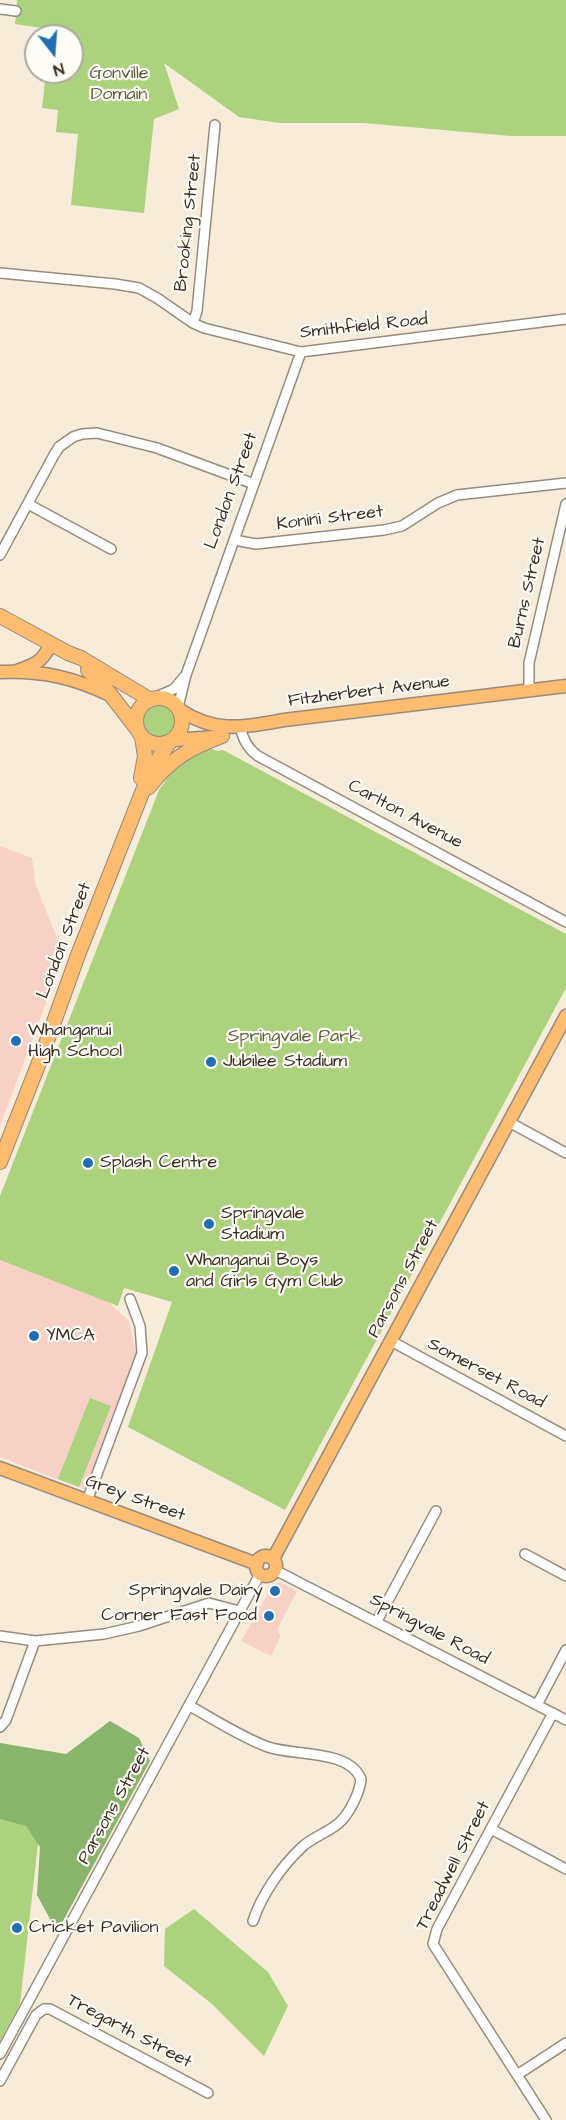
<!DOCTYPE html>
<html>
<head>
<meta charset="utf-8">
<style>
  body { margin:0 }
  #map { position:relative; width:566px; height:2120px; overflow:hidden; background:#f7ecd9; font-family:"Architects Daughter",sans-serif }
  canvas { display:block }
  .north { position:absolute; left:24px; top:24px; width:60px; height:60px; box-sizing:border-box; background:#fdfcf7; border:2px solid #afa8a0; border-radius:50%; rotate:163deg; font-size:16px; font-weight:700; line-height:24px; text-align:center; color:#3b2a1e }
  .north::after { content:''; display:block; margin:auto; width:21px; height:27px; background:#1f6fb2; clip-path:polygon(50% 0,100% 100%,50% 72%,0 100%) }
</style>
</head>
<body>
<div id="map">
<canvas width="566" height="2120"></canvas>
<div class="north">N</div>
</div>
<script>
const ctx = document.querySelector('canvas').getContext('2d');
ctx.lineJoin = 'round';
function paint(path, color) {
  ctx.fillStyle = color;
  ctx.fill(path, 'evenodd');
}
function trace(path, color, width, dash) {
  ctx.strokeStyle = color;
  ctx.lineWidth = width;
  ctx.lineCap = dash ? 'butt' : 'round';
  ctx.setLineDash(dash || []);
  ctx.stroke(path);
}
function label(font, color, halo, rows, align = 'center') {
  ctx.font = font + ' "Architects Daughter",sans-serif';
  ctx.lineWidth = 4.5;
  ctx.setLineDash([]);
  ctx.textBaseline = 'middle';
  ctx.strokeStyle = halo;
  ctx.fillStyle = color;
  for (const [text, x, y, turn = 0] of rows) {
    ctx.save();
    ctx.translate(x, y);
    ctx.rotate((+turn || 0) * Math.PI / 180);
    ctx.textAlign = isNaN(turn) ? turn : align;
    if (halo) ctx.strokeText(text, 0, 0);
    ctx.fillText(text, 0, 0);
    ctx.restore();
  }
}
paint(new Path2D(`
  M0 846 32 858 36 886 64 955 0 1126Z
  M0 1260 107 1301 129 1321 136 1354 89 1487 83 1489 0 1457Z
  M280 1582 297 1591 277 1630 281 1635 271 1656 241 1641 273 1585Z`), '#f7d1c6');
paint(new Path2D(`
  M17 0H566V136H511L364 123H279L239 117 164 63 179 109 154 119 144 213 71 205 78 134 56 132 58 110 42 108 46 72H72V36H49V29L15 24Z
  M141 721a18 18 0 1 1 36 0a18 18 0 1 1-36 0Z
  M208 748 218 751 223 750 566 934V988L285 1510 128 1427 172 1302 124 1288 118 1306 0 1260V1196L159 790 176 766Z
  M90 1398 111 1406 79 1487 58 1479Z
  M0 1780 39 1834 20 2004 0 2041Z
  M194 1909 268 1972 288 2006 264 2056 212 2004 164 1966 165 1929Z`), '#acd27d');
paint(new Path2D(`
  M110 1721 139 1738 150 1761 57 1932 37 1895 40 1847 26 1826 0 1819V1743L66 1754Z`), '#89b46c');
const minor = new Path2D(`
  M0 9 16 11
  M0 273 115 284 139 288 157 298 193 323 204 328 301 352 566 319
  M193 323 197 311 215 125
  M28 504 111 549
  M234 540 256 544 384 530 402 526 438 503 457 495 566 483
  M0 555 54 455 59 447 73 437 82 434 97 433 157 448 254 484
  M529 690V663L566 504
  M156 697 174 689 184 677
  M178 707 186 675 301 352
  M240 728C244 740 247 748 258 756L566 922
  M509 1122 566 1153
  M391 1341 566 1436
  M87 1501 142 1353 140 1326 130 1299
  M525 1554 566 1576
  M275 1570 566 1720
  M377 1621 436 1511
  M0 1636 35 1641 104 1634 139 1626 209 1603 239 1611
  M537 1705 566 1650
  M190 1706C215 1720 241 1737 268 1747 293 1756 349 1749 361 1779 360 1792 350 1812 341 1821 332 1831 314 1836 302 1847 281 1867 262 1894 253 1921
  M0 1727 6 1720 35 1641
  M491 1829 566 1869
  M0 2054 260 1574
  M517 2075 566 2043
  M0 2081 36 2015 44 2009H50L208 2093
  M546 2120 433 1944 437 1929 553 1713`);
const major = new Path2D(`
  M17 671C36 664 42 662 51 644
  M0 672C42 670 75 678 112 696
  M180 710C216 734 244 727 284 720L566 686
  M175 740 213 737
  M0 1468 257 1564
  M256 1566a10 10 0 1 1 20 0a10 10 0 1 1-20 0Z
  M273 1559 566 1016`);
const highway = new Path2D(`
  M0 616 68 653 81 658 149 699
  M88 670 100 681 137 729
  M136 721a23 23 0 1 1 46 0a23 23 0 1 1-46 0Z
  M141 778 145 756 142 737
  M149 787C170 759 190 748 222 736
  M0 1162 42 1055 78 955 151 770 169 743`);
trace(minor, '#998b7c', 12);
trace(major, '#998b7c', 15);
trace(highway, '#998b7c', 16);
trace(minor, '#fff', 9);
trace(major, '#fdbc70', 12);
trace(highway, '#fdbc70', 14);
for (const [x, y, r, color] of [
  [16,1041,6,"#1f6fb2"],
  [211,1062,6,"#1f6fb2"],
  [88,1163,6,"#1f6fb2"],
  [209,1224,6,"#1f6fb2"],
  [174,1271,6,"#1f6fb2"],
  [34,1336,6,"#1f6fb2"],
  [275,1591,6,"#1f6fb2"],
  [269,1616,6,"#1f6fb2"],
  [17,1928,6,"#1f6fb2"]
]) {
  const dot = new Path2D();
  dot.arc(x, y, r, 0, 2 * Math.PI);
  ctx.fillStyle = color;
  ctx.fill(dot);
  trace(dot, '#fdfcf7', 2);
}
label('18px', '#5d5c3a', '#fdfcf7', [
  ["Gonville",119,74],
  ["Domain",119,95],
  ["Springvale Park",294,1037]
]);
label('18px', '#3b2a1e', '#fdfcf7', [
  ["Brooking Street",189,223,-84],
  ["Smithfield Road",364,327,-6],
  ["London Street",232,491,-70],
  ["Konini Street",330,519,-7],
  ["Burns Street",528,593,-77],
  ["Fitzherbert Avenue",369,692,-7],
  ["Carlton Avenue",405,815,28],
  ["London Street",65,941,-69],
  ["Parsons Street",404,1279,-62],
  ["Somerset Road",486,1374,28],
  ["Grey Street",135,1499,20],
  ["Springvale Road",429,1630,28],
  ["Parsons Street",115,1806,-61],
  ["Treadwell Street",454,1866,-63],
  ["Tregarth Street",129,2032,28]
]);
label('18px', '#3b2a1e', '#fdfcf7', [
  ["Whanganui",28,1031],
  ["High School",28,1052],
  ["Jubilee Stadium",223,1062],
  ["Splash Centre",100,1163],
  ["Springvale",221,1214],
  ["Stadium",221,1235],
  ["Whanganui Boys",186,1261],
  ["and Girls Gym Club",186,1282],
  ["YMCA",46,1336],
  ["Springvale Dairy",263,1591,"right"],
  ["Corner Fast Food",257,1616,"right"],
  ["Cricket Pavilion",29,1928]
], 'left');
</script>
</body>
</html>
